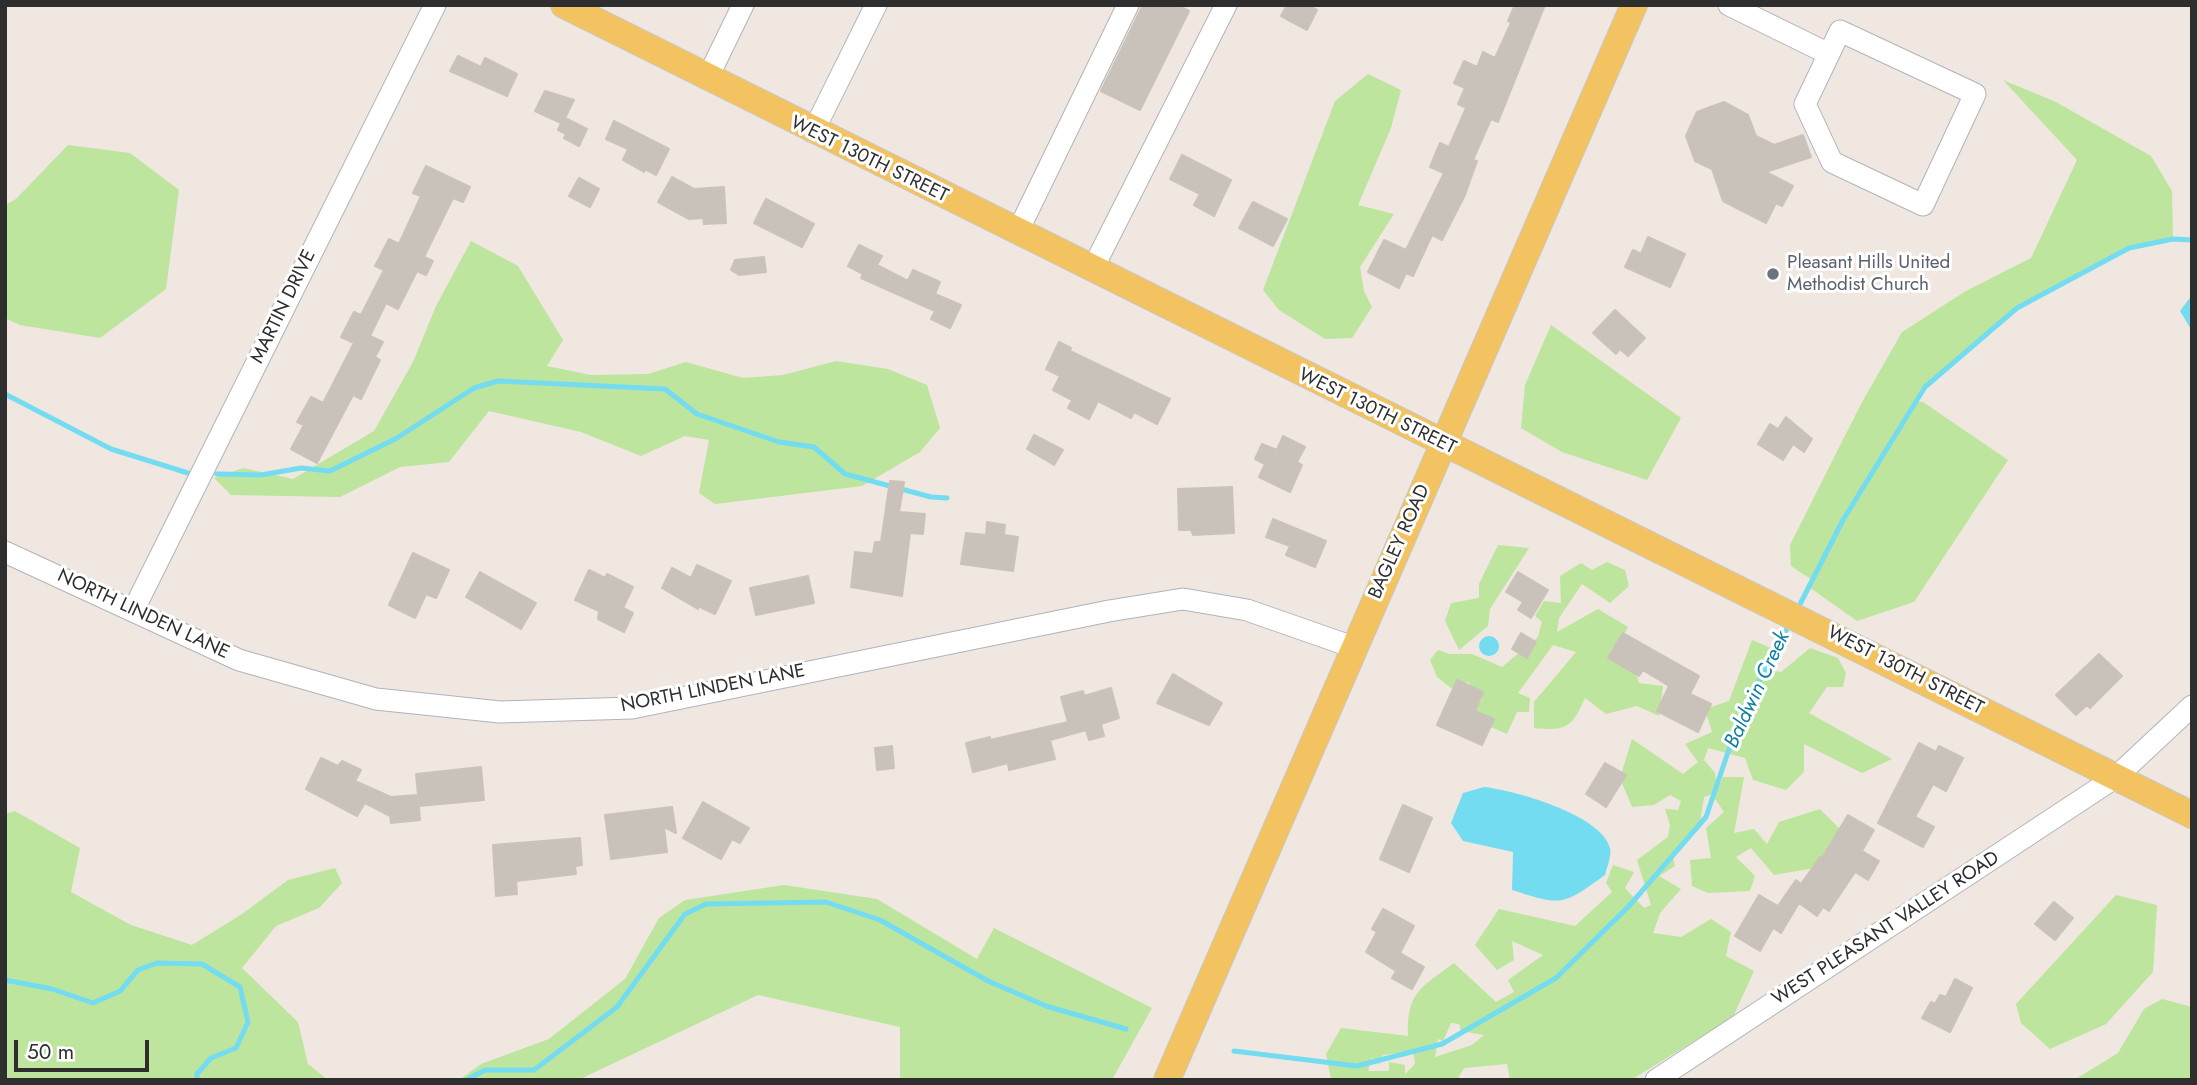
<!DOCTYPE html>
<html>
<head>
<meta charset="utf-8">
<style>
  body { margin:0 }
  #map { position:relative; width:2197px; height:1085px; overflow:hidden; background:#efe7e0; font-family:Jost,sans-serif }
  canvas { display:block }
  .frame { position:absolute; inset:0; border:7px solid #2e2e2e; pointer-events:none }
  .scale { position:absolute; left:14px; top:1040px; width:135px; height:32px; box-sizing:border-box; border:4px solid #2e2e2e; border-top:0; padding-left:9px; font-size:21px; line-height:24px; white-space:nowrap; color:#2e2e2e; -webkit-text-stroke:5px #fff; paint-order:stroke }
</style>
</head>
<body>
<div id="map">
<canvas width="2197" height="1085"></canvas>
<div class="frame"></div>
<div class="scale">50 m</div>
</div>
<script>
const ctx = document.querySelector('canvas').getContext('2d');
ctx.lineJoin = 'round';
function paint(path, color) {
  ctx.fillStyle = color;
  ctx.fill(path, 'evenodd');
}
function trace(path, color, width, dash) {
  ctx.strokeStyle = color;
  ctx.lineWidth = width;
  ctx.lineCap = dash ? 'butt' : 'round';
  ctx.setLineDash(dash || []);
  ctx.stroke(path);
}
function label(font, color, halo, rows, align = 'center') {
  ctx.font = font + ' Jost,sans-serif';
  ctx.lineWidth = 6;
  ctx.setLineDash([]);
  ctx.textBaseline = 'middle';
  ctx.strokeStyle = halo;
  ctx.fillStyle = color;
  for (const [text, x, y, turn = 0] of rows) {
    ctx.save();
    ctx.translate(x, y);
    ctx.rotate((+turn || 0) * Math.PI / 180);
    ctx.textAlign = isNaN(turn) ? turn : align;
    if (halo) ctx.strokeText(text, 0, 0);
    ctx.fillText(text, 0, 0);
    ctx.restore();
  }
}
paint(new Path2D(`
  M1368 74 1401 90 1391 128 1358 205 1394 214 1360 267 1364 291 1372 307 1352 338 1325 339 1279 310 1263 290 1335 101Z
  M2003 80 2056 102 2151 156 2172 191 2173 239 2129 248 2017 308 1925 387 1917 402H1923L2008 460 1914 602 1857 621 1809 587 1812 580 1791 566 1790 545 1861 404 1902 332 1966 291 2031 258 2077 160Z
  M68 145 130 153 179 190 166 289 100 338 20 325 5 318V205L16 199Z
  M471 241 518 266 563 340 547 366 591 375 648 374 686 362 743 378 783 375 836 361 888 369 927 385 940 428 920 452 862 486 715 504 699 493 709 440 685 436 641 456 581 432 489 411 449 462 400 467 340 497 231 495 214 478 243 468 293 479 374 431 413 362 436 306Z
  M1551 325 1681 418 1647 480 1562 452 1521 428 1525 385Z
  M1498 545 1529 548 1490 609 1488 626 1459 650 1445 621 1451 603 1479 598V584Z
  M1607 562 1625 570 1629 586 1610 603 1582 584 1559 618 1557 632 1598 609 1628 627 1617 647 1634 666 1639 683 1663 686 1659 716 1637 706 1606 714 1585 698C1572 728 1566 731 1534 728V702L1576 652 1553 645 1518 693 1530 698 1529 712H1517L1507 734 1472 719V707L1482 700 1468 682 1451 688 1437 677 1430 660 1438 650 1450 654H1472L1502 667 1538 637 1542 622 1535 616 1544 601 1561 603 1560 576 1581 563 1592 570Z
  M1752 640 1771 648 1758 669 1781 672 1810 648 1838 658 1846 673 1843 687H1827L1809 713 1892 759 1862 773 1804 744V772L1786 790 1753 780 1745 758 1708 748 1704 760 1715 773 1717 791 1723 777H1744L1734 833 1754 829 1767 844 1779 822 1820 809 1850 839 1826 866 1774 875 1751 848 1736 857 1755 876 1750 891 1708 893 1692 886 1690 860 1711 858 1706 828 1724 812 1715 799 1716 793 1704 797 1700 823 1672 854 1675 866 1659 876 1681 889 1660 913 1653 933 1681 937 1711 919 1731 932 1726 956 1754 971 1733 1017 1631 1080H1510L1507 1064 1464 1068 1457 1080 1331 1079 1326 1054 1341 1028 1408 1036C1406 992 1422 987 1454 963L1496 1002 1514 992 1508 980 1543 955 1512 941 1514 960 1497 970 1475 945 1499 909 1575 926 1612 892 1606 883 1613 865 1634 872 1625 888 1644 908 1651 905 1637 860 1668 837 1670 825 1665 809 1678 810 1681 801 1670 795 1654 805 1632 807 1620 778 1632 739 1683 774 1698 762 1685 744 1712 732 1705 709 1729 701ZM1451 1023 1459 1024 1461 1031 1484 1035 1472 1045 1435 1057 1438 1039 1443 1041ZM1413 1051 1415 1064 1405 1074V1065L1389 1062V1071H1368L1372 1058 1379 1065 1383 1055Z
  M15 811 80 848 71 892 131 925 192 945 242 914 288 880 335 868 342 883 319 908 276 926 242 968 298 1022 308 1064 328 1080H5V814Z
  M784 885 877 899 977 959 994 928 1152 1008 1112 1080H900V1027L758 995 578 1080H459L481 1064 549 1039 625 979 659 918 685 900Z
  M2116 895 2157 905 2153 972 2106 1024 2050 1049 2021 1023 2016 1004Z
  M2162 999 2192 1007V1080H2074L2118 1053 2144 1009Z`), '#bde59d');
paint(new Path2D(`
  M2192 295V331L2180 311Z
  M1479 646a10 10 0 1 1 20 0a10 10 0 1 1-20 0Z
  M1484 787C1514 790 1602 815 1610 848 1612 855 1607 867 1605 875 1562 906 1562 906 1512 890L1513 852 1463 841 1451 823 1463 793Z`), '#74dcf1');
trace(new Path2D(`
  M5 394 111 449 188 473
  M217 474 261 475 301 468 330 471 397 438 474 388 498 381 665 389 697 414 779 442 814 447 845 474 931 497 947 498
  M1797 610 1843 520 1925 387 2017 308 2129 248 2173 239 2192 240
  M5 980 52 989 93 1003 120 991 138 970 157 963 202 964 240 987 248 1022 236 1048 211 1058 197 1074V1080
  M1234 1051 1357 1066 1442 1044 1556 978 1629 906 1706 817 1740 717 1789 625
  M466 1080 485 1070H534L617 1007 685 914 706 904 826 902 880 920 988 981 1046 1006 1126 1029`), '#74dcf1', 5);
const building = new Path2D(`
  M1143 5H1177L1189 11 1140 110 1101 91Z
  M1287 5H1309L1317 10 1307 30 1281 16Z
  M1515 5H1545L1498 122 1491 119 1473 160 1477 161 1465 195 1442 240 1432 235 1413 276 1406 273 1399 288 1368 272 1384 240 1406 250 1444 173 1430 167 1440 143 1449 147 1466 108 1458 104 1465 88 1454 83 1464 61 1477 67 1483 52 1495 58 1511 23 1508 21Z
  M458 56 481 67 485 58 517 74 507 96 450 71Z
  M545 91 574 100 565 118 587 129 579 146 564 138 566 134 558 130 561 123 535 111Z
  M1724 102 1748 115 1756 136 1774 145 1803 135 1811 157 1766 172 1793 186 1782 206 1776 203 1766 223 1723 201 1712 169 1695 161 1686 136 1697 112Z
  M614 121 669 149 656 175 645 169 644 172 623 160 628 149 606 139Z
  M1182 155 1231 180 1214 216 1194 205 1200 194 1170 179Z
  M426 166 470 187 463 202 453 198 424 257 433 261 426 275 417 271 398 309 386 303 370 336 383 342 375 357 380 360 361 399 353 395 317 463 291 449 304 425 297 422 311 397 323 403 354 343 341 337 354 312 361 315 384 270 375 266 389 239 399 244 421 196 413 193Z
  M672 177 694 189 724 187 726 223 704 224 703 218 689 219 658 202Z
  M579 178 599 189 590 207 569 196Z
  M766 199 814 224 802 247 754 223Z
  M1253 202 1287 219 1273 246 1239 228Z
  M1648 237 1685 254 1670 287 1625 267 1633 250 1641 254Z
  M859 245 882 256 877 265 908 281 913 270 940 282 935 294 961 305 950 328 931 319 935 311 861 278 863 274 848 266Z
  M764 257 766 272 739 275 731 270 735 260Z
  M1615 310 1645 338 1628 356 1620 349 1616 354 1593 333Z
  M1059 342 1071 348 1070 351 1170 399 1157 424 1134 412 1131 418 1098 401 1089 419 1068 408 1072 400 1053 390 1060 376 1046 369Z
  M1786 417 1812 439 1804 452 1793 444 1783 460 1758 444 1770 424 1778 429Z
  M1034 435 1063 450 1054 465 1027 449Z
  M1283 436 1305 447 1297 462 1302 465 1290 492 1259 477 1265 464 1255 459 1262 444 1277 450Z
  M890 481 904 482 899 512 925 514 923 534 910 533 902 596 851 587 855 552 873 554 875 542H881Z
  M1232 487 1234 533 1193 535 1191 530H1179L1178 489Z
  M1273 519 1326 541 1315 567 1286 555 1290 546 1266 537Z
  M987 522 1005 525 1004 535 1018 537 1013 571 961 564 966 533 986 535Z
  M413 553 449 570 436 598 426 594 415 618 389 605Z
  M697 565 731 581 715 614 698 606V609L662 588 672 568 691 578Z
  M589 570 605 578 607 574 633 587 623 608 633 613 624 632 598 619 599 611 575 600Z
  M480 572 536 603 521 629 466 597Z
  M1518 572 1548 590 1531 618 1518 610 1523 602 1506 592Z
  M808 576 814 603 756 615 750 588Z
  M1521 633 1536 642 1527 658 1512 649Z
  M1623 633 1699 676 1690 694 1711 704 1698 732 1657 711 1669 686 1643 670 1639 676 1608 658Z
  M2099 654 2122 676 2090 708 2087 705 2076 715 2056 695Z
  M1173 674 1222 703 1209 725 1157 703Z
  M1457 680 1483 692 1475 711 1494 719 1482 745 1437 725Z
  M1111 688 1119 718 1101 724 1104 736 1089 740 1086 730 1050 740 1055 759 1009 770 1008 763 973 772 966 743 990 737V740L1068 722 1061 697 1083 691 1084 696Z
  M1919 743 1936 752 1939 746 1963 758 1946 791 1933 784 1915 817 1934 827 1923 847 1878 823Z
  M892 746 894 768 877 770 875 748Z
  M321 758 338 766 342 761 361 770 355 781 391 797 418 795 420 820 391 823 390 816 365 803 357 816 306 789Z
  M1605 763 1626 775 1606 807 1586 794Z
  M481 767 484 800 419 806 416 774Z
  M703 802 749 828 740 843 732 839 721 859 683 838Z
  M1403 805 1432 818 1409 872 1380 859Z
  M672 807 676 833 664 827 667 852 611 859 605 815Z
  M1848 815 1874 830 1862 851 1879 861 1868 880 1855 872 1829 911 1823 907 1817 916 1799 903 1781 933 1773 928 1760 951 1735 936 1759 895 1778 906 1796 880 1801 884 1820 857 1822 858Z
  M580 838 582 865 575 866 576 874 516 881 517 894 496 896 493 845Z
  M2054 902 2073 918 2055 940 2035 924Z
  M1383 909 1414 926 1400 953 1424 967 1412 989 1392 978 1396 971 1366 952 1377 932 1372 929Z
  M1955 979 1972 988 1950 1032 1922 1018 1931 1002 1935 1004 1940 995 1946 997Z`);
paint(building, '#c8c2bb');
trace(building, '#cbc3b9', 2);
const minor = new Path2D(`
  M1729 5 1829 54
  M1840 31 1975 94 1923 205 1832 162 1805 104Z
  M707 79 743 5
  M813 132 876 5
  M1017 233 1128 5
  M1092 270 1226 5
  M5 552 239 660 376 699 500 712 632 708 1109 611 1183 599 1247 610 1353 647
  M134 609 435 5
  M1656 1080 2116 777 2192 706`);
const major = new Path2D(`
  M564 5 2192 815
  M1167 1080 1634 5`);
trace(minor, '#b0b4be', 23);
trace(major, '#c9c9c9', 28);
trace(minor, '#fff', 21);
trace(major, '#f3c261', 26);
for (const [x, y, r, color] of [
  [1773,274,7,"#6b7280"]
]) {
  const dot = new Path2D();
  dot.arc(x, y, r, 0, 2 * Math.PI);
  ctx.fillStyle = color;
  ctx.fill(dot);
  trace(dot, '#fff', 2.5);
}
label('19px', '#2e2e2e', '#fff', [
  ["WEST 130TH STREET",869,160,26],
  ["MARTIN DRIVE",284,307,-64],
  ["WEST 130TH STREET",1377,412,26],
  ["BAGLEY ROAD",1400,542,-66],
  ["NORTH LINDEN LANE",143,615,25],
  ["WEST 130TH STREET",1905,671,27],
  ["NORTH LINDEN LANE",713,689,-11],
  ["WEST PLEASANT VALLEY ROAD",1886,929,-33]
]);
label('19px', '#5b616d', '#fff', [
  ["Pleasant Hills United",1787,263],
  ["Methodist Church",1787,285]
], 'left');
label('italic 21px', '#0c7fa3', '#fff', [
  ["Baldwin Creek",1758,690,-65]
]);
</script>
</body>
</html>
